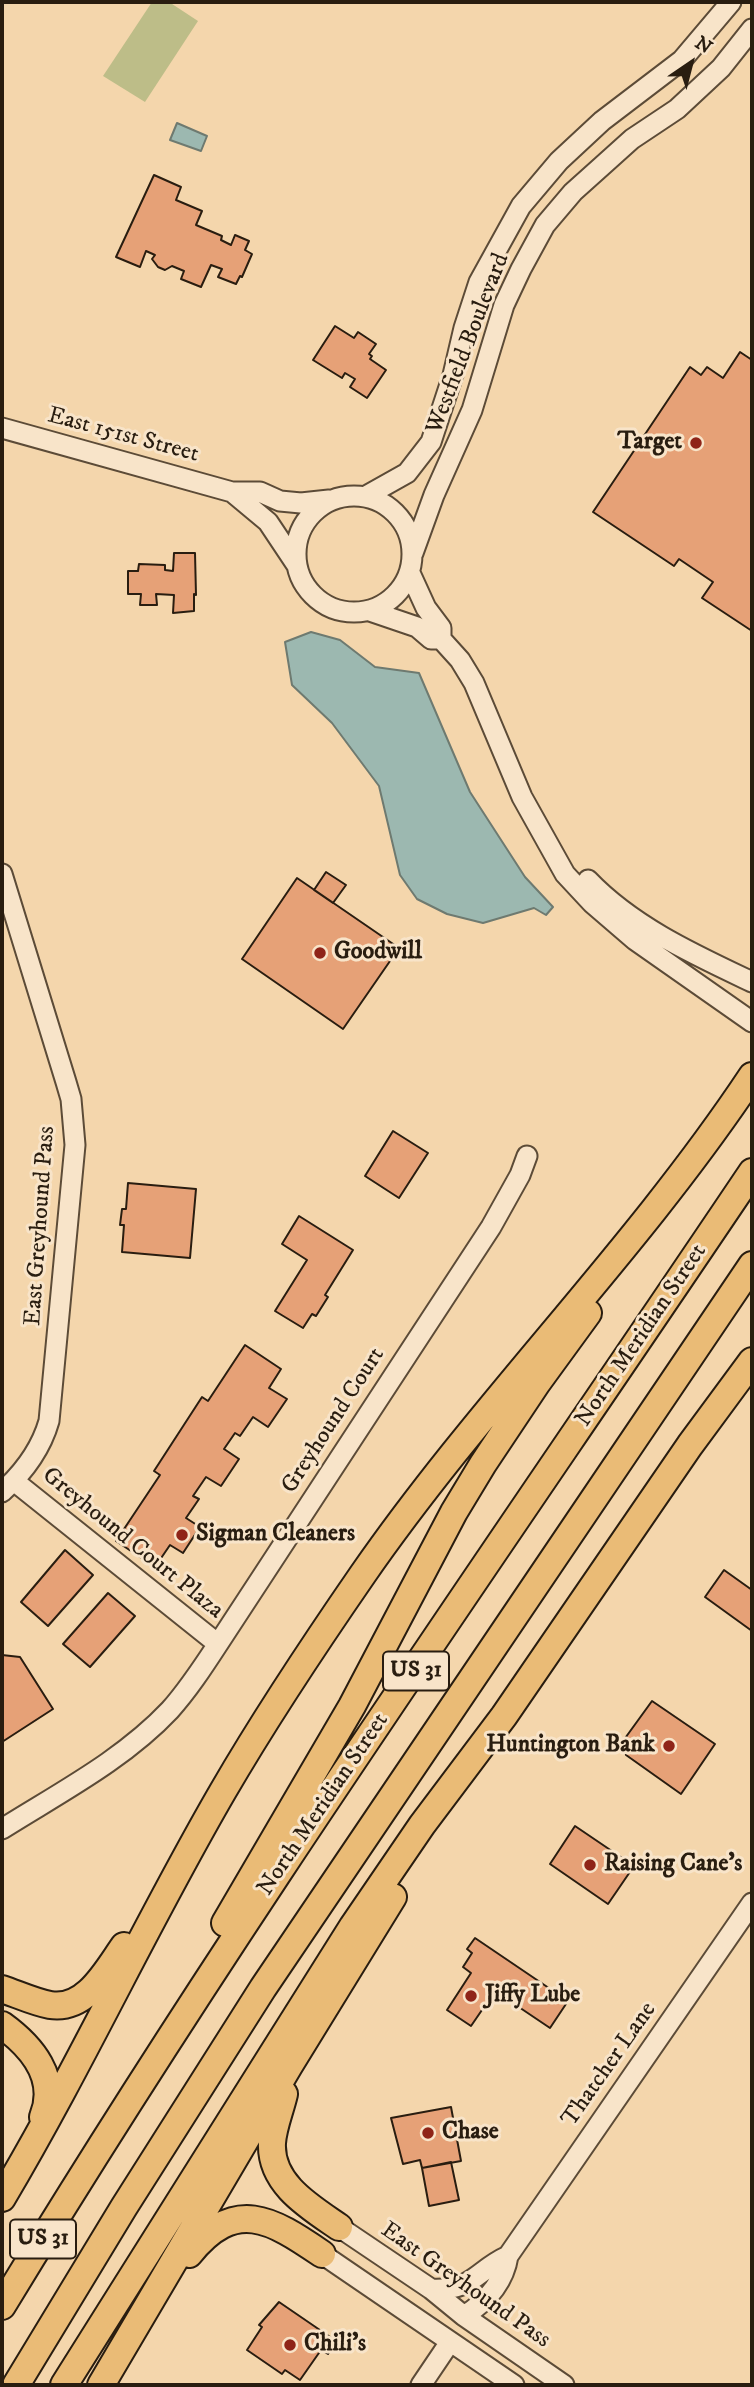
<!DOCTYPE html>
<html>
<head>
<meta charset="utf-8">
<style>
  body { margin:0 }
  #map { position:relative; width:754px; height:2387px; overflow:hidden; background:#f4d6ac; font-family:"IM FELL DW Pica",serif }
  canvas { display:block }
  .frame { position:absolute; inset:0; border:4px solid #291d10; pointer-events:none }
  .north { position:absolute; left:656px; top:28px; width:70px; height:70px; -webkit-text-stroke:5px #f8e4c9; paint-order:stroke; rotate:35deg; font-size:19px; font-weight:700; line-height:28px; text-align:center; color:#291d10 }
  .north::after { content:''; display:block; margin:auto; width:24px; height:32px; background:#291d10; clip-path:polygon(50% 0,100% 100%,50% 72%,0 100%) }
</style>
</head>
<body>
<div id="map">
<canvas width="754" height="2387"></canvas>
<div class="frame"></div>
<div class="north">N</div>
</div>
<script>
const ctx = document.querySelector('canvas').getContext('2d');
ctx.lineJoin = 'round';
function paint(path, color) {
  ctx.fillStyle = color;
  ctx.fill(path, 'evenodd');
}
function trace(path, color, width, dash) {
  ctx.strokeStyle = color;
  ctx.lineWidth = width;
  ctx.lineCap = dash ? 'butt' : 'round';
  ctx.setLineDash(dash || []);
  ctx.stroke(path);
}
function label(font, color, halo, rows, align = 'center') {
  ctx.font = font + ' "IM FELL DW Pica",serif';
  ctx.lineWidth = 6;
  ctx.setLineDash([]);
  ctx.textBaseline = 'middle';
  ctx.strokeStyle = halo;
  ctx.fillStyle = color;
  for (const [text, x, y, turn = 0] of rows) {
    ctx.save();
    ctx.translate(x, y);
    ctx.rotate((+turn || 0) * Math.PI / 180);
    ctx.textAlign = isNaN(turn) ? turn : align;
    if (halo) ctx.strokeText(text, 0, 0);
    ctx.fillText(text, 0, 0);
    ctx.restore();
  }
}
paint(new Path2D(`
  M152 2H169L198 21 145 102 103 76Z`), '#bdbd88');
const water = new Path2D(`
  M177 123 207 136 201 151 170 140Z
  M311 632 340 640 375 667 419 673 470 792 525 877 553 907 546 915 534 908 483 923 447 914 417 899 400 875 379 786 332 723 292 685 285 642Z`);
paint(water, '#9cb8b0');
trace(water, '#6e7a70', 2);
const building = new Path2D(`
  M154 175 181 187 176 200 202 211 196 225 222 236 221 240 231 245 235 235 249 241 245 250 252 254 242 277 240 276 236 284 218 277 222 269 211 265 201 287 181 279 184 271 172 266 165 270 158 267 152 259 155 255 146 251 140 267 116 257Z
  M335 326 354 338 358 332 376 344 369 354 372 356 370 359 386 370 367 398 350 387 355 379 345 373 342 378 313 360Z
  M740 352 752 360V631L702 598 713 582 679 559 674 566 593 512 690 367 701 375 707 367 723 378Z
  M174 553H195L196 595 194 594V611L173 613 174 595 156 594 157 605H140L141 594H128V571H138L139 564 165 565V570L173 571Z
  M326 872 346 885 333 903 314 890Z
  M297 878 399 948 343 1029 242 959Z
  M393 1131 428 1153 399 1198 365 1176Z
  M128 1183 196 1189 190 1258 122 1252 124 1225H120L122 1209H126Z
  M299 1216 353 1250 325 1295 328 1297 316 1316 312 1314 303 1328 275 1311 307 1260 282 1244Z
  M245 1345 281 1369 269 1388 287 1399 268 1427 253 1417 240 1436 235 1433 224 1449 239 1459 221 1486 206 1477 193 1496 199 1499 186 1518 200 1527 183 1553 170 1545 155 1567 116 1541 160 1475 154 1471 202 1397 208 1401Z
  M65 1550 93 1575 48 1626 21 1602Z
  M724 1570 752 1590V1631L705 1597Z
  M108 1593 135 1616 90 1667 63 1644Z
  M2 1655 20 1657 53 1709 2 1742Z
  M652 1701 715 1744 681 1794 626 1755 623 1741Z
  M575 1826 634 1866 608 1904 550 1864Z
  M475 1938 568 2001 550 2028 495 1991 471 2026 447 2010 471 1973 463 1967 472 1953 467 1949Z
  M451 2107 461 2161 422 2168 420 2160 403 2164 391 2118Z
  M451 2162 459 2200 429 2206 422 2168Z
  M279 2302 336 2341 328 2354 321 2350 300 2380 285 2370 282 2374 247 2350 262 2327 259 2325Z`);
paint(building, '#e6a177');
trace(building, '#291d10', 2);
const minor = new Path2D(`
  M2 428 232 492H260L280 501 301 503 329 500
  M232 492 268 522 296 564
  M296 554a58 58 0 1 1 116 0a58 58 0 1 1-116 0Z
  M366 496 407 473 431 442 453 375 464 328 479 282 521 206 559 161 602 121 682 60 731 2
  M413 553 434 495 472 410 504 305 521 269 545 225 573 192 602 166 632 139 677 109 721 68 752 29
  M410 573 426 608 441 628V639
  M370 611 417 627 431 639H441L460 660 474 683 522 797 565 874 592 903 635 940 752 1022
  M2 874 66 1082 71 1099 75 1145 49 1421C41 1449 24 1472 2 1492
  M588 880C633 927 695 955 752 982
  M14 1481 218 1644
  M2 1829C59 1793 123 1760 170 1710 188 1690 203 1667 218 1644L491 1227 520 1175 527 1156
  M339 2227 431 2289 464 2316 564 2385
  M322 2254 514 2385
  M431 2289C474 2291 475 2271 508 2256
  M464 2316C486 2302 504 2282 508 2256L752 1903
  M421 2385 450 2342`);
const highway = new Path2D(`
  M225 1923 352 1706 454 1512 483 1464 537 1383 588 1313
  M2 1989C17 1994 34 2002 50 2005 86 2011 107 1970 124 1946
  M2 2025C31 2046 59 2078 43 2117
  M284 2094C280 2111 273 2127 272 2143 270 2184 310 2207 339 2227
  M2 2198C81 2065 145 1925 223 1791 266 1717 314 1645 363 1574 483 1401 635 1252 752 1076
  M189 2254C235 2197 271 2219 322 2254
  M2 2306C237 1919 499 1548 752 1172
  M16 2385 124 2207 263 1988 752 1265
  M64 2385 353 1926 422 1825 504 1716 690 1445 752 1361
  M101 2385 289 2066 393 1897`);
trace(minor, '#5c4b37', 23);
trace(highway, '#291d10', 30);
trace(minor, '#f8e4c9', 19);
trace(highway, '#eabb76', 26);
for (const [x, y, r, color] of [
  [696,443,7,"#8f2418"],
  [320,953,7,"#8f2418"],
  [182,1535,7,"#8f2418"],
  [669,1746,7,"#8f2418"],
  [590,1865,7,"#8f2418"],
  [471,1996,7,"#8f2418"],
  [428,2133,7,"#8f2418"],
  [290,2345,7,"#8f2418"]
]) {
  const dot = new Path2D();
  dot.arc(x, y, r, 0, 2 * Math.PI);
  ctx.fillStyle = color;
  ctx.fill(dot);
  trace(dot, '#f8e4c9', 2.5);
}
for (const [x, y, w] of [
  [416,1671,66],
  [43,2239,66]
]) {
  const box = new Path2D();
  box.roundRect(x - w / 2, y - 19.5, w, 39, 5);
  ctx.fillStyle = '#f8e4c9';
  ctx.fill(box);
  trace(box, '#291d10', 2);
}
label('bold 23px', '#291d10', null, [
  ["US 31",416,1671],
  ["US 31",43,2239]
]);
label('24px', '#291d10', '#f8e4c9', [
  ["Westfield Boulevard",469,344,-69],
  ["East 151st Street",123,436,15],
  ["East Greyhound Pass",41,1226,-86],
  ["North Meridian Street",642,1336,-56],
  ["Greyhound Court",334,1421,-57],
  ["Greyhound Court Plaza",132,1544,39],
  ["North Meridian Street",324,1805,-56],
  ["Thatcher Lane",610,2065,-55],
  ["East Greyhound Pass",465,2286,35]
]);
label('bold 24px', '#291d10', '#f8e4c9', [
  ["Target",682,443,"right"],
  ["Goodwill",334,953],
  ["Sigman Cleaners",196,1535],
  ["Huntington Bank",655,1746,"right"],
  ["Raising Cane's",604,1865],
  ["Jiffy Lube",485,1996],
  ["Chase",442,2133],
  ["Chili's",304,2345]
], 'left');
</script>
</body>
</html>
